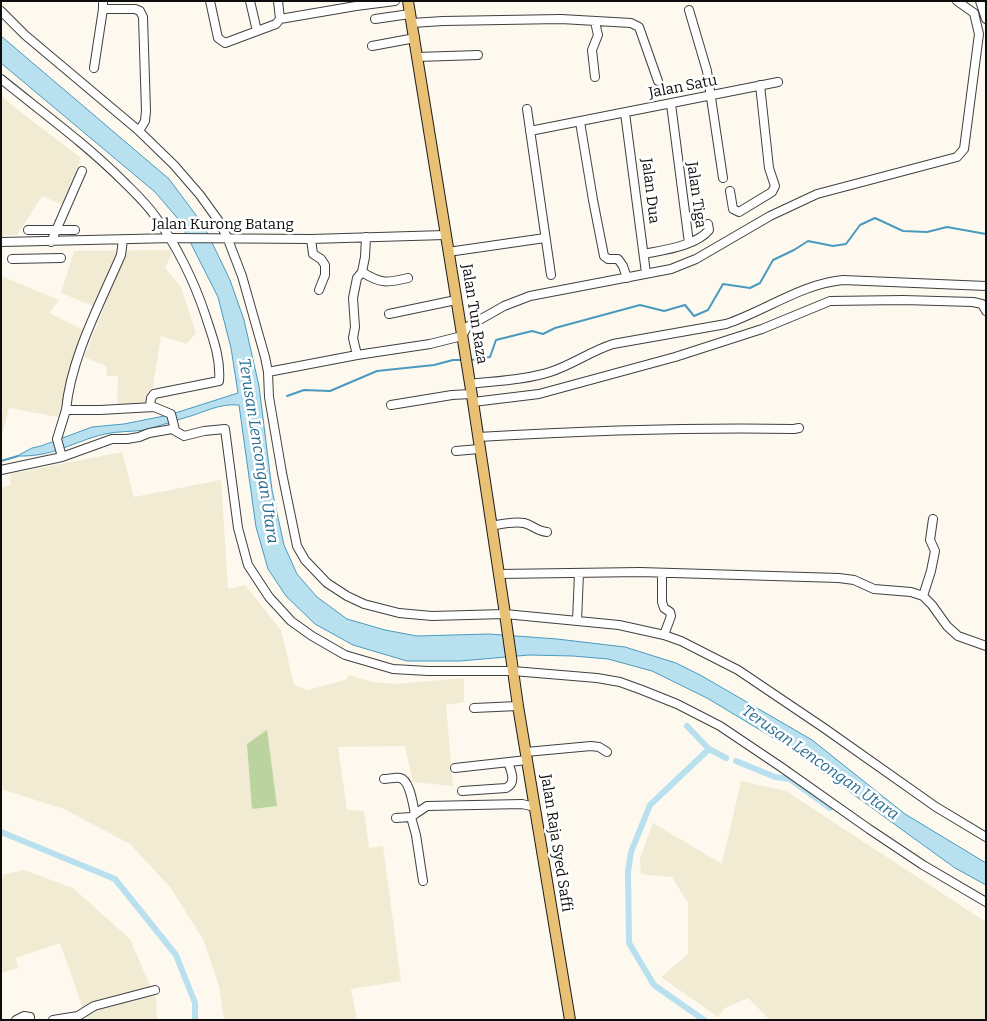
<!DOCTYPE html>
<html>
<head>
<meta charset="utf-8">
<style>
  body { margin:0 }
  #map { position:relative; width:987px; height:1021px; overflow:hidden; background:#fdf9ef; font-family:Bitter,serif }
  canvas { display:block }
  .frame { position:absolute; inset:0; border:2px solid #0d0d0d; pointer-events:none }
</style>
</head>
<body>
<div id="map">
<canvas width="987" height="1021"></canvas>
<div class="frame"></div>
</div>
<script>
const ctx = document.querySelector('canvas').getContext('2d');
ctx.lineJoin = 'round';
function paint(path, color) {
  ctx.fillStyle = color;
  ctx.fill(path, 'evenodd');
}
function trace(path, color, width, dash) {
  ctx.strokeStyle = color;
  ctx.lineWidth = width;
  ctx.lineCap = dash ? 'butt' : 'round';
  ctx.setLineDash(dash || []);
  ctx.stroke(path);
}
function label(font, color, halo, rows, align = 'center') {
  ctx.font = font + ' Bitter,serif';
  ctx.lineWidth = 5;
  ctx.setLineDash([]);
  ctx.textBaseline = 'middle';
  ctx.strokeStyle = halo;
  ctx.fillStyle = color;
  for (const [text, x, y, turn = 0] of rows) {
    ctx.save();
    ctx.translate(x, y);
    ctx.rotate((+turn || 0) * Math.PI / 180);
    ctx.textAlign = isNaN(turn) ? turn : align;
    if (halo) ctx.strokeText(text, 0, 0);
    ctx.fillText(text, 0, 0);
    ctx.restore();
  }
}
paint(new Path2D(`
  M1 95 14 107 81 158 63 205 42 196 17 235 1 236Z
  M170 250 171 255 165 268 181 287 196 333 187 344 161 336 150 405H117L118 376H107L106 366 84 357 103 310 61 293 74 251Z
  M1 276 59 300 49 313 88 332 72 363 63 418 9 408 1 439Z
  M122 452 134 497 221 480 228 589 245 585 281 630 294 685 308 690 345 680 349 675 373 682 395 684 464 678V702L446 705 453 786 413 782 405 746 338 747 347 810 364 811 369 848 383 846 401 981 351 989 357 1020H224L219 986 203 939 170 887 130 844 64 809 1 789V487L11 485 10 474Z
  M741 781 786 791 986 922V1020H770L748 998 725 1008 718 1017 661 977 688 954V903L672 877 641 874 640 858 653 823 722 864Z
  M24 870 73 888 130 939 156 999 157 1020H87L60 943 16 958 18 968 1 973V875Z`), '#f0ebd2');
paint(new Path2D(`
  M267 730 277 806 252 809 247 744Z`), '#bbd39e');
const water = new Path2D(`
  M1 36 169 179 204 226 230 280 244 320 259 386 272 490 284 545 297 574 317 597 347 619 385 630 417 636 489 634 557 639 625 647 676 663 702 676 812 740 905 814 986 863V885L955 868 785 745 707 698 652 671 608 659 573 656 529 655 460 661H407L353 645 315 624 286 596 268 569 256 527 239 405C219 403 203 413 184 418 171 422 156 427 144 430 131 432 118 431 105 434 71 442 55 457 17 456L32 448 41 446 92 427 124 424 169 415 238 393 231 348 218 297 179 220 155 192 1 63Z`);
paint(water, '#b9e0ef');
trace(water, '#499abe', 1);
trace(new Path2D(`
  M471 360 490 357 496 340 532 331 543 334 555 328 640 305 664 311 685 305 694 316 708 310 723 284 750 288 760 283 773 260 794 250 808 241 833 246 846 244 860 225 875 218 903 231 927 232 947 227 986 234
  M287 396 304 390 330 391 377 371 434 365 453 360H464
  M1 461 18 456`), '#499abe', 2);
trace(new Path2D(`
  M687 726 709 749
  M736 761 775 777 790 779 830 808
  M1 832 115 879 176 955 195 1003V1020
  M704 1020 654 985 629 943 628 872 631 852 650 805 709 749 726 758`), '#b9e0ef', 6);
const minor = new Path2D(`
  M103 1V9H135L140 11 143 17 146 111 145 121 139 131
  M210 1 218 38 225 43 276 24 280 19 356 6 395 1
  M250 1 257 31
  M278 1 280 19
  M980 1 986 19
  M689 10 707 71 723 178
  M1 11 25 35 138 130 174 165 200 195 218 220 227 237 242 276 265 357 268 372 269 397 282 473 297 546 305 560 327 583 347 596 364 604 399 613 432 616 505 614 619 625 664 635 681 641 738 670 824 728 936 807 986 837
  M375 19 410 14
  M595 22 598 35 592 50 595 77
  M412 23 443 21 561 19 631 23 639 27 658 81
  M372 46 415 38
  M417 57 478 55
  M94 68 103 9
  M1 79C43 113 86 144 124 182 135 193 146 203 155 216 176 244 194 281 205 314 212 336 221 357 219 381L154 394 151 398 150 407
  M671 104 689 243
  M527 109 551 275
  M625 113 646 273
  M580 122 593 200 604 256 608 259H618L623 266 627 278
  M530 131 778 82
  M730 191 733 209 739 212 772 192 775 186 769 168 760 85
  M28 230H75
  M366 237 365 257 362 272C381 284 387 283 408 278
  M311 239 313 254 321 259 325 265V275L319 290
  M123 240 121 255C100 304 71 357 66 410H100L154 407 171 414 175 430
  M1 242 174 238 311 239 445 235
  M51 242 82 171
  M448 252 545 238
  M644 254C663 250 696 246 709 230L708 224
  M12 259 61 258
  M389 314 456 300
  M357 355 353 338 355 327 353 298 357 278 362 272
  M268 372 357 355 430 344 462 336 467 327 504 306 530 296 671 269 696 259 770 216 817 194 957 157 964 149 979 34 974 13 957 1
  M470 384C496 381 525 380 550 372 572 365 591 351 613 344L726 324C765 311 801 284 843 280L986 286
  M473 402 539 394 675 357 762 329 830 301 903 300 973 302 982 304 986 311
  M391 405 452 395 471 394
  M478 437C583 431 689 427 794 429L799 428
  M456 451 479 449
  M62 457 57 439 66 410
  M1 470 62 457 112 439H127L139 437 149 433 172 429 184 436 204 431 225 429 238 528 248 565 269 597 291 621 312 636 345 655 393 669 428 671H513L597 678 620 682 642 690 677 704 720 726 781 767 869 829 923 865 986 902
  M491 526C502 524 513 521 524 523 533 525 536 531 547 532
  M662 573V602L664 608 670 612 671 616 664 635
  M499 574 640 572 839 578 854 580 874 589 911 592 923 596 932 605 947 626 958 636 986 646
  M923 596 931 571 935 551 930 540 933 519
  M577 621 579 573
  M474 708 518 706
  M526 752 591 746 599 747 607 752
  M455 768 527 760
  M384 779C389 779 395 777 400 778 410 780 413 805 415 814L427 806 522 804 535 807
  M462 791 506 788C517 783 511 771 508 762
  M415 814 411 817 416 835 423 881
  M396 818 411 817
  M16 1020 24 1016 30 1017V1020
  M53 1020 78 1016 94 1006 155 990`);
const major = new Path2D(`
  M408 1 473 402 505 614 518 706 570 1020`);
trace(minor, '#404040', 10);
trace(major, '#1e1e1e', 12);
trace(minor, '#fff', 8);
trace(major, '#e9c174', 10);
label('15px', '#0d0d0d', '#fff', [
  ["Jalan Satu",683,87,-11],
  ["Jalan Dua",650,191,83],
  ["Jalan Tiga",696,195,82],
  ["Jalan Kurong Batang",223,225],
  ["Jalan Tun Raza",474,314,81],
  ["Jalan Raja Syed Saffi",556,843,81]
]);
label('italic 16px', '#256c91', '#fff', [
  ["Terusan Lencongan Utara",258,451,81],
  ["Terusan Lencongan Utara",820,763,35]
]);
</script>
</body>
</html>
